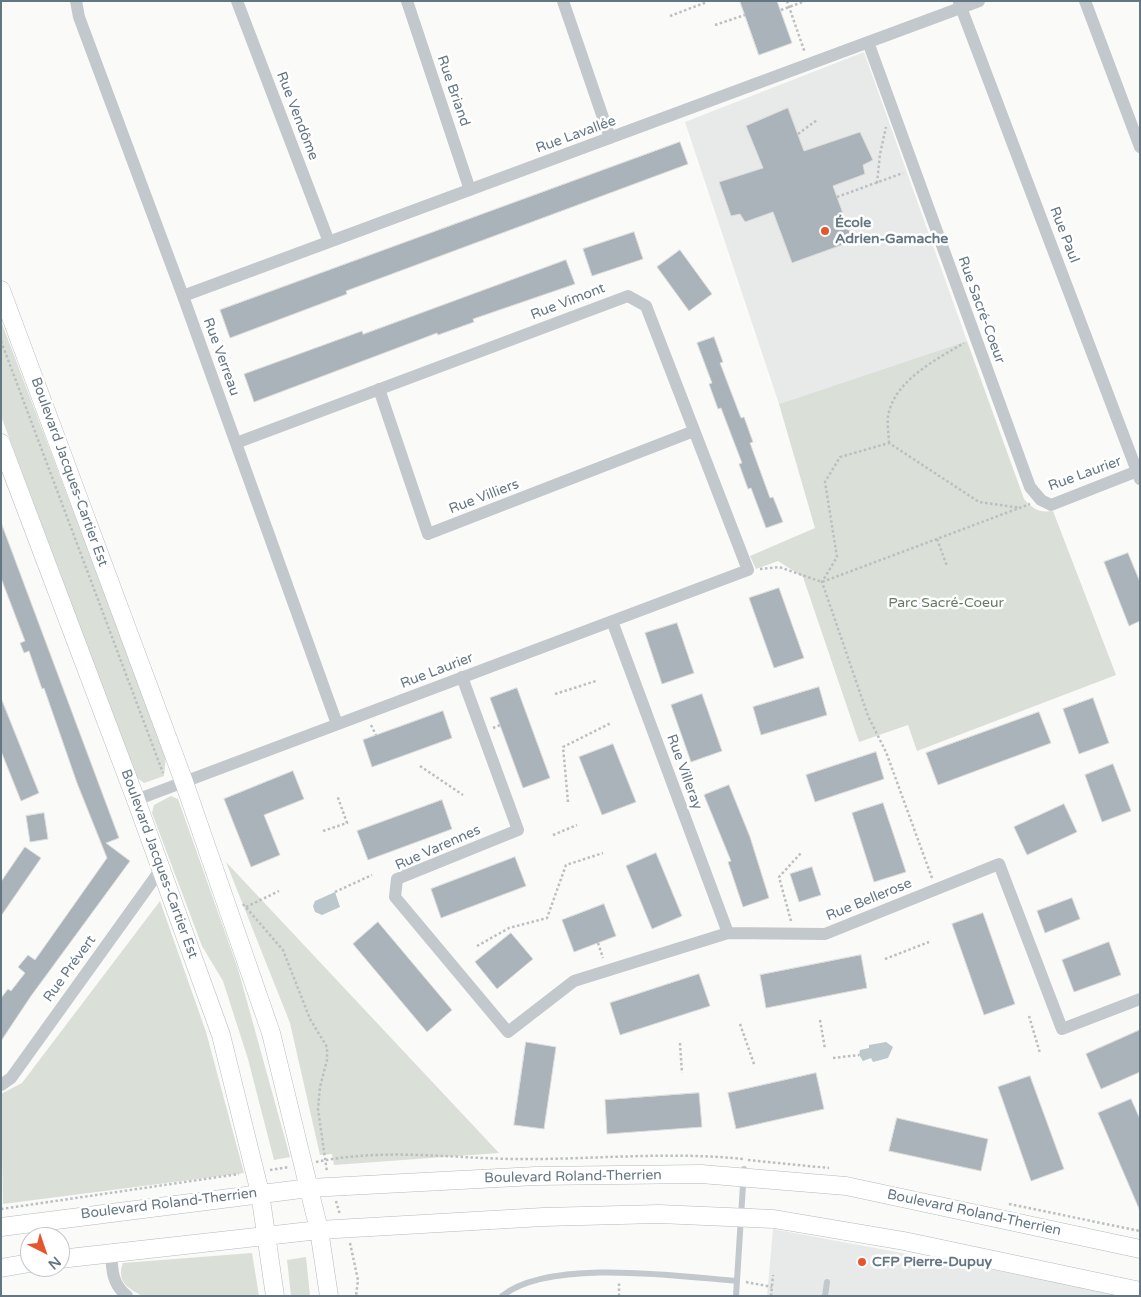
<!DOCTYPE html>
<html>
<head>
<meta charset="utf-8">
<style>
  body { margin:0 }
  #map { position:relative; width:1141px; height:1297px; overflow:hidden; background:#fafaf8; font-family:"Varela Round",sans-serif }
  canvas { display:block }
  .frame { position:absolute; inset:0; border:2px solid #657683; pointer-events:none }
  .north { position:absolute; left:20px; top:1227px; width:50px; height:50px; box-sizing:border-box; background:#fff; border:1px solid #c1c8cd; border-radius:50%; rotate:139deg; font-size:14px; font-weight:700; line-height:20px; text-align:center; color:#657683 }
  .north::after { content:''; display:block; margin:auto; width:18px; height:22px; background:#e4572e; clip-path:polygon(50% 0,100% 100%,50% 72%,0 100%) }
</style>
</head>
<body>
<div id="map">
<canvas width="1141" height="1297"></canvas>
<div class="frame"></div>
<div class="north">N</div>
</div>
<script>
const ctx = document.querySelector('canvas').getContext('2d');
ctx.lineJoin = 'round';
function paint(path, color) {
  ctx.fillStyle = color;
  ctx.fill(path, 'evenodd');
}
function trace(path, color, width, dash) {
  ctx.strokeStyle = color;
  ctx.lineWidth = width;
  ctx.lineCap = dash ? 'butt' : 'round';
  ctx.setLineDash(dash || []);
  ctx.stroke(path);
}
function label(font, color, halo, rows, align = 'center') {
  ctx.font = font + ' "Varela Round",sans-serif';
  ctx.lineWidth = 5;
  ctx.setLineDash([]);
  ctx.textBaseline = 'middle';
  ctx.strokeStyle = halo;
  ctx.fillStyle = color;
  for (const [text, x, y, turn = 0] of rows) {
    ctx.save();
    ctx.translate(x, y);
    ctx.rotate((+turn || 0) * Math.PI / 180);
    ctx.textAlign = isNaN(turn) ? turn : align;
    if (halo) ctx.strokeText(text, 0, 0);
    ctx.fillText(text, 0, 0);
    ctx.restore();
  }
}
paint(new Path2D(`
  M864 52 967 341 779 404 685 122Z
  M773 1229 1133 1296H767Z`), '#e8e9e9');
paint(new Path2D(`
  M1 321 166 756 164 776 144 783 136 777 1 416Z
  M967 341 1024 499C1033 509 1039 513 1053 511L1116 675 917 751 908 725 859 742 803 577 778 561 756 569 750 556 815 528 779 404Z
  M171 796 178 799 238 969 290 1157 274 1160 248 1059 223 981 202 946 152 813 154 805Z
  M226 862 499 1153 334 1165 332 1154 320 1155 290 1023Z
  M160 901 206 1032 244 1173 3 1204 1 1094 22 1083Z
  M252 1253 259 1296H143C128 1289 116 1281 123 1263Z
  M306 1257 310 1296H291L287 1260Z`), '#dadfd7');
paint(new Path2D(`
  M335 892 340 907 322 915 315 912 313 906 315 901Z
  M886 1042 893 1047 888 1058 873 1062 871 1058 863 1061 859 1055 860 1050 869 1048V1045Z`), '#bbc7cb');
const building = new Path2D(`
  M740 1H777L792 43 759 55Z
  M788 108 804 151 860 132 873 160 863 165 865 174 833 186 853 241 792 263 773 212 745 222 740 214 731 216 719 182 763 168 746 126Z
  M680 142 688 164 346 291 347 294 230 338 220 310Z
  M634 232 643 259 592 276 583 249Z
  M680 250 712 294 689 311 657 267Z
  M566 260 575 284 473 319 474 322 438 335 437 333 254 402 244 374 362 331 363 334Z
  M714 337 723 362 720 363 741 418 744 417 753 442 750 443 770 498 773 497 783 522 766 528 751 488 748 489 739 464 742 463 721 408 718 409 709 384 712 383 697 343Z
  M2 525 119 838 106 843 130 861 31 996 1 1041V998L8 989 11 991 25 973 18 967 28 955 35 960 107 858 77 783 44 688 42 689 29 651 24 653 20 643 25 641 1 578Z
  M1128 553 1140 582V621L1129 626 1104 562Z
  M779 588 804 658 774 668 749 598Z
  M677 623 694 673 662 684 645 633Z
  M819 687 827 715 761 735 753 707Z
  M517 688 550 778 523 788 490 698Z
  M702 694 722 751 691 762 671 705Z
  M1 698 39 793 21 801 1 751Z
  M1093 698 1109 743 1079 754 1063 709Z
  M443 711 452 738 372 767 363 740Z
  M1039 712 1051 743 938 785 926 753Z
  M613 744 636 802 602 815 579 757Z
  M876 752 884 779 815 802 806 775Z
  M1113 764 1131 811 1102 822 1085 775Z
  M293 771 304 799 264 815 280 855 251 867 224 799Z
  M729 785 750 837 769 898 743 907 728 862 731 861 704 795Z
  M442 800 452 829 368 860 357 831Z
  M883 803 906 872 874 882 852 813Z
  M1064 804 1077 832 1027 855 1014 827Z
  M44 813 48 839 30 842 26 816Z
  M25 847 41 858 1 916V882Z
  M656 853 682 916 652 929 626 866Z
  M515 857 526 886 441 918 431 889Z
  M812 867 821 895 799 902 790 874Z
  M1072 898 1080 919 1045 933 1037 911Z
  M604 904 616 936 574 952 562 920Z
  M983 913 1015 1004 984 1015 952 924Z
  M378 922 452 1010 427 1032 353 944Z
  M511 933 533 959 497 989 475 962Z
  M1109 942 1121 975 1074 992 1062 960Z
  M861 955 867 988 766 1008 760 975Z
  M699 974 710 1006 620 1035 610 1003Z
  M1140 1030V1072L1101 1089 1086 1054Z
  M526 1042 556 1047 544 1129 514 1125Z
  M816 1073 824 1109 736 1129 728 1093Z
  M1030 1076 1064 1169 1031 1181 998 1087Z
  M699 1093 702 1127 607 1134 605 1100Z
  M1131 1099 1140 1119V1211L1098 1113Z
  M897 1118 988 1139 981 1171 889 1151Z`);
paint(building, '#aab3b9');
trace(building, '#dcdcda', 1);
const secondary = new Path2D(`
  M1 290 184 782 271 1033 319 1230 329 1296
  M1 443 136 800 221 1035 260 1193 275 1296
  M1 1227 309 1188 536 1176 701 1174 846 1186 1140 1249
  M60 1259 319 1230 543 1217 659 1214 774 1219 904 1241 1140 1291
  M1 1268 30 1263`);
trace(secondary, '#b3babf', 19);
trace(new Path2D(`
  M787 1 805 53
  M781 10 805 1
  M670 16 707 2
  M715 25 745 15
  M798 134 817 120
  M877 183 880 154 886 127
  M837 197 903 173
  M1 341 163 773
  M889 443C889 434 886 421 889 412 897 379 937 359 964 343
  M937 539 947 566
  M760 569 779 567 822 582 1030 504
  M555 694 596 681
  M371 725 376 735
  M493 728 500 725
  M420 766 463 795
  M568 802 563 747 611 723
  M323 831 347 823 337 795
  M553 835 577 825
  M932 878 886 752 868 716 822 582 837 557 825 482 840 457 889 443 979 502 1021 508
  M335 892 372 875
  M243 904 283 950 310 1019 327 1047V1060L320 1087 318 1109 327 1172
  M246 907 279 891
  M791 921 779 877 801 853
  M598 943 603 958
  M477 946 509 928 547 918 566 865 603 853
  M885 959 929 942
  M1029 1016 1040 1053
  M820 1020 825 1049
  M740 1024 754 1064
  M680 1043 682 1073
  M833 1058 859 1055
  M748 1160 829 1168
  M316 1162C382 1148 448 1158 514 1159 590 1160 666 1151 743 1159
  M270 1170 289 1167
  M336 1201 340 1215
  M1009 1204 1140 1231
  M1 1209 239 1174
  M350 1243 358 1280 356 1296
  M746 1282 772 1287
  M619 1296V1282
  M771 1296 773 1275`), '#bbbfc2', 2.5, [2.5, 2.5]);
trace(new Path2D(`
  M502 1296C549 1258 678 1276 737 1281
  M736 1296 744 1169
  M825 1296 827 1282`), '#c3c8cc', 6);
trace(new Path2D(`
  M76 1 79 17 183 296 337 724
  M237 1 329 242
  M407 1 470 190
  M563 1 610 138
  M1085 1 1140 147
  M959 2 1140 479
  M868 42 1030 487 1041 500 1051 505 1140 470
  M183 296 979 1
  M379 389 428 534 694 431
  M612 621 728 933
  M462 677 518 830 397 879 395 897 508 1032 574 981 728 933 825 934 999 864 1062 1029 1140 999
  M136 800 748 570 646 306 628 296 236 443
  M1 1085 11 1078 161 869
  M111 1252C112 1270 112 1284 127 1296`), '#c3c8cc', 12);
trace(secondary, '#fff', 18);
for (const [x, y, r, color] of [
  [825,231,5,"#e4572e"],
  [862,1262,5,"#e4572e"]
]) {
  const dot = new Path2D();
  dot.arc(x, y, r, 0, 2 * Math.PI);
  ctx.fillStyle = color;
  ctx.fill(dot);
  trace(dot, '#fff', 2);
}
label('14px', '#657683', '#fff', [
  ["Rue Briand",453,91,71],
  ["Rue Vendôme",297,116,69],
  ["Rue Lavallée",576,135,-20],
  ["Rue Paul",1064,235,69],
  ["Rue Vimont",568,302,-21],
  ["Rue Sacré-Coeur",981,310,70],
  ["Rue Verreau",221,357,70],
  ["Boulevard Jacques-Cartier Est",69,472,70],
  ["Rue Laurier",1085,474,-20],
  ["Rue Villiers",484,497,-21],
  ["Rue Laurier",437,671,-21],
  ["Rue Villeray",684,772,70],
  ["Rue Varennes",438,848,-24],
  ["Boulevard Jacques-Cartier Est",159,864,70],
  ["Rue Bellerose",869,900,-22],
  ["Rue Prévert",70,969,-54],
  ["Boulevard Roland-Therrien",573,1177,-1],
  ["Boulevard Roland-Therrien",169,1204,-7],
  ["Boulevard Roland-Therrien",974,1213,12]
]);
label('bold 14px', '#657683', '#fff', [
  ["École",835,223],
  ["Adrien-Gamache",835,239],
  ["CFP Pierre-Dupuy",872,1262]
], 'left');
label('14px', '#687a64', '#fff', [
  ["Parc Sacré-Coeur",946,603]
]);
</script>
</body>
</html>
